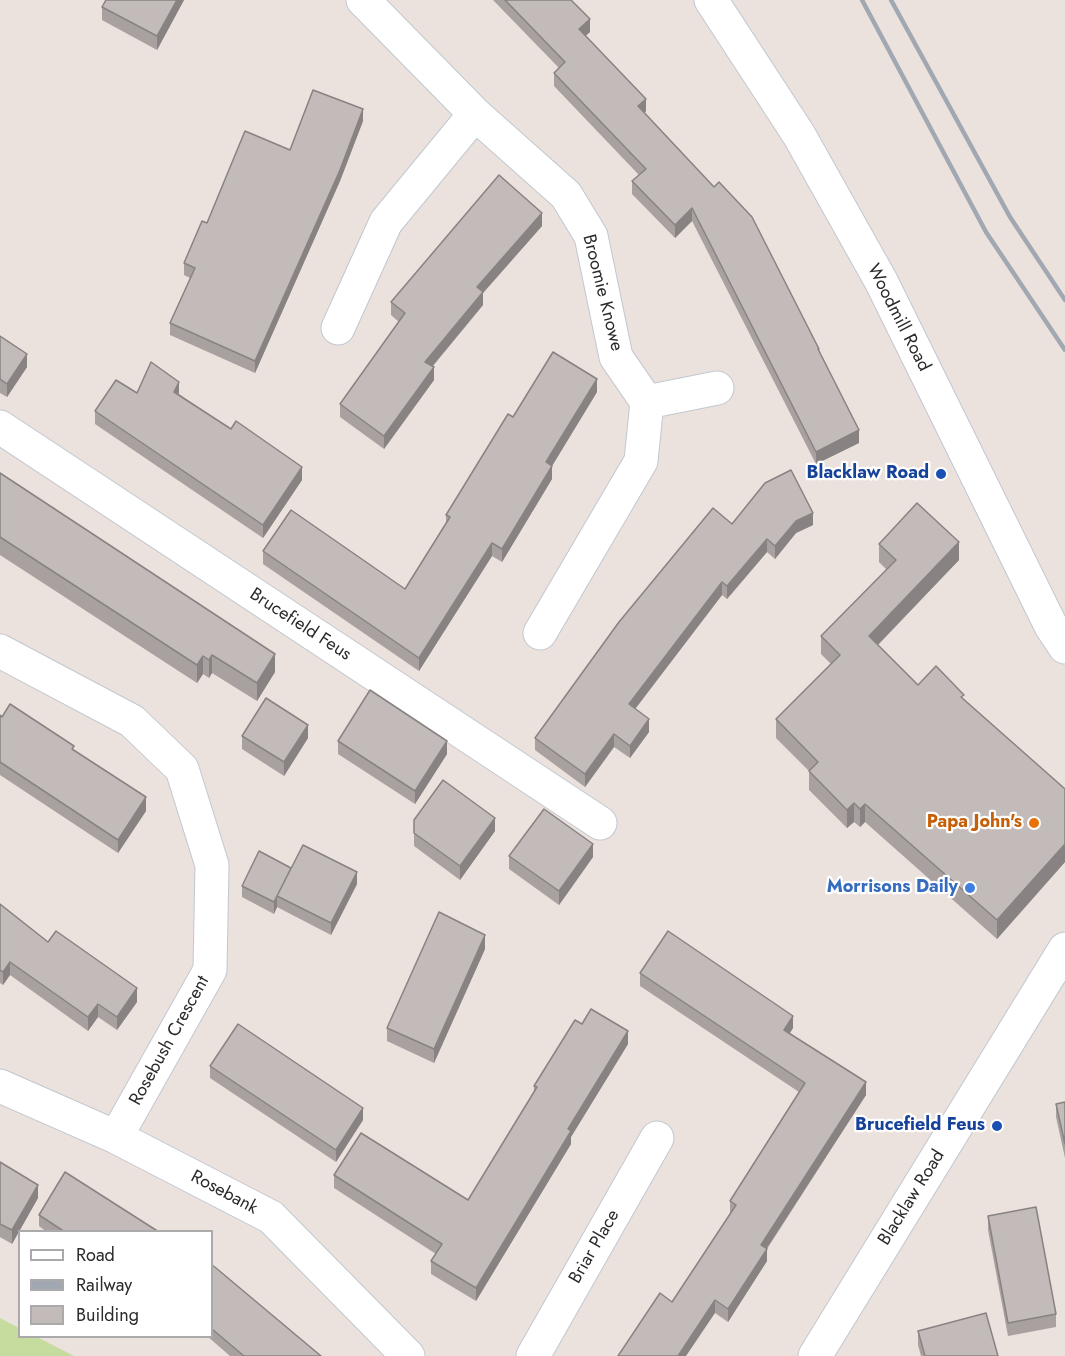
<!DOCTYPE html>
<html>
<head>
<meta charset="utf-8">
<style>
  body { margin:0 }
  #map { position:relative; width:1065px; height:1356px; overflow:hidden; background:#ebe1dd; font-family:Jost,sans-serif }
  canvas { display:block }
  .legend { position:absolute; left:18px; top:1230px; width:195px; height:108px; box-sizing:border-box; background:#fff; border:2px solid #aaa; margin:0; padding:8px 10px; list-style:none; font-size:18px; color:#2a2a2a }
  .legend li { display:flex; align-items:center; gap:12px; height:30px }
  .legend b { width:30px; border:2px solid #aaa }
</style>
</head>
<body>
<div id="map">
<canvas width="1065" height="1356"></canvas>
<ul class="legend">
<li><b style="height:8px;background:#fff"></b>Road</li>
<li><b style="height:8px;background:#a1a8b2"></b>Railway</li>
<li><b style="height:16px;background:#c3bbba"></b>Building</li>
</ul>
</div>
<script>
const ctx = document.querySelector('canvas').getContext('2d');
ctx.lineJoin = 'round';
function paint(path, color) {
  ctx.fillStyle = color;
  ctx.fill(path, 'evenodd');
}
function trace(path, color, width, dash) {
  ctx.strokeStyle = color;
  ctx.lineWidth = width;
  ctx.lineCap = dash ? 'butt' : 'round';
  ctx.setLineDash(dash || []);
  ctx.stroke(path);
}
function label(font, color, halo, rows, align = 'center') {
  ctx.font = font + ' Jost,sans-serif';
  ctx.lineWidth = 4.5;
  ctx.setLineDash([]);
  ctx.textBaseline = 'middle';
  ctx.strokeStyle = halo;
  ctx.fillStyle = color;
  for (const [text, x, y, turn = 0] of rows) {
    ctx.save();
    ctx.translate(x, y);
    ctx.rotate((+turn || 0) * Math.PI / 180);
    ctx.textAlign = isNaN(turn) ? turn : align;
    if (halo) ctx.strokeText(text, 0, 0);
    ctx.fillText(text, 0, 0);
    ctx.restore();
  }
}
paint(new Path2D(`
  M0 1318 19 1328 20 1336 37 1337 74 1356H0Z`), '#c6dc9f');
const street = new Path2D(`
  M363 0 475 114 566 195 591 236 616 357 647 402 641 461 540 633
  M338 328 386 222 475 114
  M647 402 717 388
  M0 427 600 823
  M0 651 132 721 182 769 212 865 210 970 116 1137
  M0 1086 116 1137 271 1217 408 1356
  M533 1356 657 1138
  M815 1356 1065 949`);
const secondary = new Path2D(`
  M711 0 799 135 881 281 1051 626 1065 647`);
trace(street, '#c2c8cf', 35);
trace(secondary, '#c2c8cf', 35);
trace(street, '#fff', 33);
trace(secondary, '#fff', 33);
trace(new Path2D(`
  M862 0 986 232 1065 350
  M891 0 1010 217 1065 300`), '#a1a8b2', 4.5);
paint(new Path2D(`
  M106 0H184L157 50 102 20V7Z
  M493 0H571L590 32 585 36 646 111 644 113 819 352 859 443 816 464 692 221 675 238 632 194V181L639 175 554 86V73L559 68Z
  M363 121 340 181 255 373 170 335V323L190 278 184 275V263L207 223 290 150Z
  M542 226 483 293V305L433 366 434 380 384 449 340 417V404L399 322 391 315V302Z
  M0 336 27 367 7 397 0 393Z
  M597 392 552 466V479L502 562 492 556 419 671 263 564V551L405 589 446 525V515L513 417Z
  M137 393 179 394 302 480 263 538 95 424V411Z
  M0 473 275 672 257 701 212 673 209 678 203 674 197 683 0 555Z
  M732 524 813 525 796 533 775 559 767 552 727 599 722 595 635 709 649 732 630 758 614 747 585 787 535 750V738Z
  M879 544 959 560 878 645 918 685 964 699 1065 789V862L997 939 865 822 860 827 854 822 847 828 809 790V771L776 738V719L831 664 821 654V636L887 570 879 562Z
  M0 715 74 750 146 811 118 853 0 775Z
  M242 736 308 738 284 776 242 749Z
  M338 741 447 754 415 804 338 754Z
  M414 820 495 831 460 880 414 846Z
  M509 856 593 857 559 905 509 869Z
  M291 868 357 884 331 935 277 907 274 914 242 897V886Z
  M0 904 48 942 137 1002 117 1030 98 1017 88 1031 10 975 3 985 0 983Z
  M485 949 434 1063 387 1041V1028Z
  M640 973 793 1028 790 1033 866 1095 767 1249V1261L728 1322 715 1313 672 1302 730 1214V1201L799 1092 640 986Z
  M582 1024 628 1044 571 1137V1144L476 1301 431 1274V1261L436 1254 334 1188V1175L468 1200 534 1092V1086Z
  M210 1066 363 1120 336 1162 210 1078Z
  M1065 1102V1158L1056 1117V1104Z
  M0 1162 38 1198 12 1244 0 1237Z
  M39 1215 159 1232H47L39 1226Z
  M988 1216 1056 1314V1327L1008 1336 988 1230Z
  M212 1265 321 1356H230L207 1336H212Z
  M918 1331 998 1356H921L918 1345Z`), '#a8a1a0');
paint(new Path2D(`
  M177 0H184L157 50V36Z
  M590 19V32L579 42V29Z
  M646 99V111L638 119V106Z
  M363 109V121L340 181 255 373V361Z
  M692 208V221L675 238V225Z
  M542 213V226L483 293V305L425 375V362L477 287Z
  M27 354V367L7 397V384Z
  M434 367V380L384 449V436Z
  M597 379V392L552 466V479L502 562V549L546 462Z
  M179 382V394L174 392Z
  M859 430V443L816 464V452Z
  M302 467V480L263 538V525Z
  M813 513V525L796 533 775 559V546L796 521Z
  M767 539V552L727 599V586Z
  M959 542V560L869 654V636Z
  M492 543V556L419 671V658Z
  M722 582V595L629 717V704Z
  M275 654V672L257 701V683Z
  M212 655V673L209 678V660Z
  M203 656V674L197 683V665Z
  M649 719V732L630 758V746Z
  M308 725V738L284 776V762Z
  M614 734V747L585 787V774Z
  M447 741V754L415 804V791Z
  M146 797V811L118 853V840Z
  M854 803V822L847 828V810Z
  M865 804V822L860 827V809Z
  M495 818V831L460 880V866Z
  M593 844V857L559 905V891Z
  M1065 844V862L997 939V920Z
  M357 872V884L331 935V923Z
  M277 896V907L274 914V902Z
  M485 935V949L434 1063V1049Z
  M10 962V975L3 985V972Z
  M137 988V1002L117 1030V1017Z
  M98 1004V1017L88 1031V1017Z
  M793 1016V1028L784 1042V1030Z
  M628 1031V1044L571 1137V1144L476 1301V1288L568 1129Z
  M866 1082V1095L761 1257V1245Z
  M363 1108V1120L336 1162V1150Z
  M38 1185V1198L12 1244V1230Z
  M767 1249V1261L728 1322V1309Z
  M715 1300V1313L686 1356H678Z`), '#888382');
const building = new Path2D(`
  M106 0H177L157 36 102 7Z
  M505 0H571L590 19 579 29 646 99 638 106 714 187 719 182 752 217 819 349H818L859 430 816 452 692 208 675 225 632 181 646 169 554 73 565 62Z
  M313 90 363 109 340 170 255 361 170 323 195 268 184 263 202 221 207 223 245 131 290 150Z
  M499 175 542 213 477 287 483 292 425 362 434 367 384 436 340 404 405 313 391 302Z
  M0 336 27 354 7 384 0 379Z
  M553 352 597 379 546 462 552 466 502 549 492 543 419 658 263 551 291 510 405 589 450 517 446 515 508 414 513 417Z
  M151 362 179 382 174 392 231 429 236 421 302 467 263 525 95 411 116 380 137 393Z
  M791 470 813 513 796 521 775 546 767 539 727 586 722 582 629 704 649 719 630 746 614 734 585 774 535 738 619 622 713 508 732 524 765 483Z
  M0 473 275 654 257 683 212 655 209 660 203 656 197 665 0 537Z
  M917 503 959 542 869 636 918 685 936 666 964 695 961 697 1065 789V844L997 920 865 804 860 809 854 803 847 810 809 771 818 762 776 719 840 655 821 636 896 560 879 544Z
  M370 690 447 741 415 791 338 741Z
  M266 698 308 725 284 762 242 736Z
  M10 704 74 746 72 749 146 797 118 840 0 762V715L2 717Z
  M443 780 495 818 460 866 414 833V820Z
  M544 809 593 844 559 891 509 856Z
  M303 845 357 872 331 923 277 896Z
  M259 851 291 868 274 902 242 886Z
  M0 904 48 942 56 931 137 988 117 1017 98 1004 88 1017 10 962 3 972 0 970Z
  M439 912 485 935 434 1049 387 1028Z
  M668 931 793 1016 784 1030 866 1082 761 1245 767 1249 728 1309 715 1300 678 1356H618L660 1293 672 1302 736 1205 730 1201 805 1083 640 973Z
  M591 1009 628 1031 568 1129 571 1131 476 1288 431 1261 442 1244 334 1175 361 1133 468 1200 537 1087 534 1086 575 1020 582 1024Z
  M238 1024 363 1108 336 1150 210 1066Z
  M1065 1102V1144L1056 1104Z
  M0 1162 38 1185 12 1230 0 1224Z
  M65 1172 159 1232H65L39 1215Z
  M1036 1207 1056 1314 1008 1323 988 1216Z
  M212 1265 216 1268 321 1356H244L212 1329Z
  M986 1313 998 1356H925L918 1331Z`);
paint(building, '#c3bbba');
trace(building, '#888382', 1.5);
for (const [x, y, r, color] of [
  [941,474,6,"#1a4fb4"],
  [1034,823,6,"#e8710a"],
  [970,888,6,"#3f7fe0"],
  [997,1126,6,"#1a4fb4"]
]) {
  const dot = new Path2D();
  dot.arc(x, y, r, 0, 2 * Math.PI);
  ctx.fillStyle = color;
  ctx.fill(dot);
  trace(dot, '#fff', 2);
}
label('18px', '#2a2a2a', '#fff', [
  ["Broomie Knowe",602,293,76],
  ["Woodmill Road",898,318,63],
  ["Brucefield Feus",300,625,33],
  ["Rosebush Crescent",170,1041,-61],
  ["Rosebank",224,1193,28],
  ["Blacklaw Road",912,1198,-58],
  ["Briar Place",595,1247,-60]
]);
label('bold 18px', '#164399', '#fff', [
  ["Blacklaw Road",929,474],
  ["Brucefield Feus",985,1126]
], 'right');
label('bold 18px', '#c56008', '#fff', [
  ["Papa John's",1022,823]
], 'right');
label('bold 18px', '#366cbe', '#fff', [
  ["Morrisons Daily",958,888]
], 'right');
</script>
</body>
</html>
